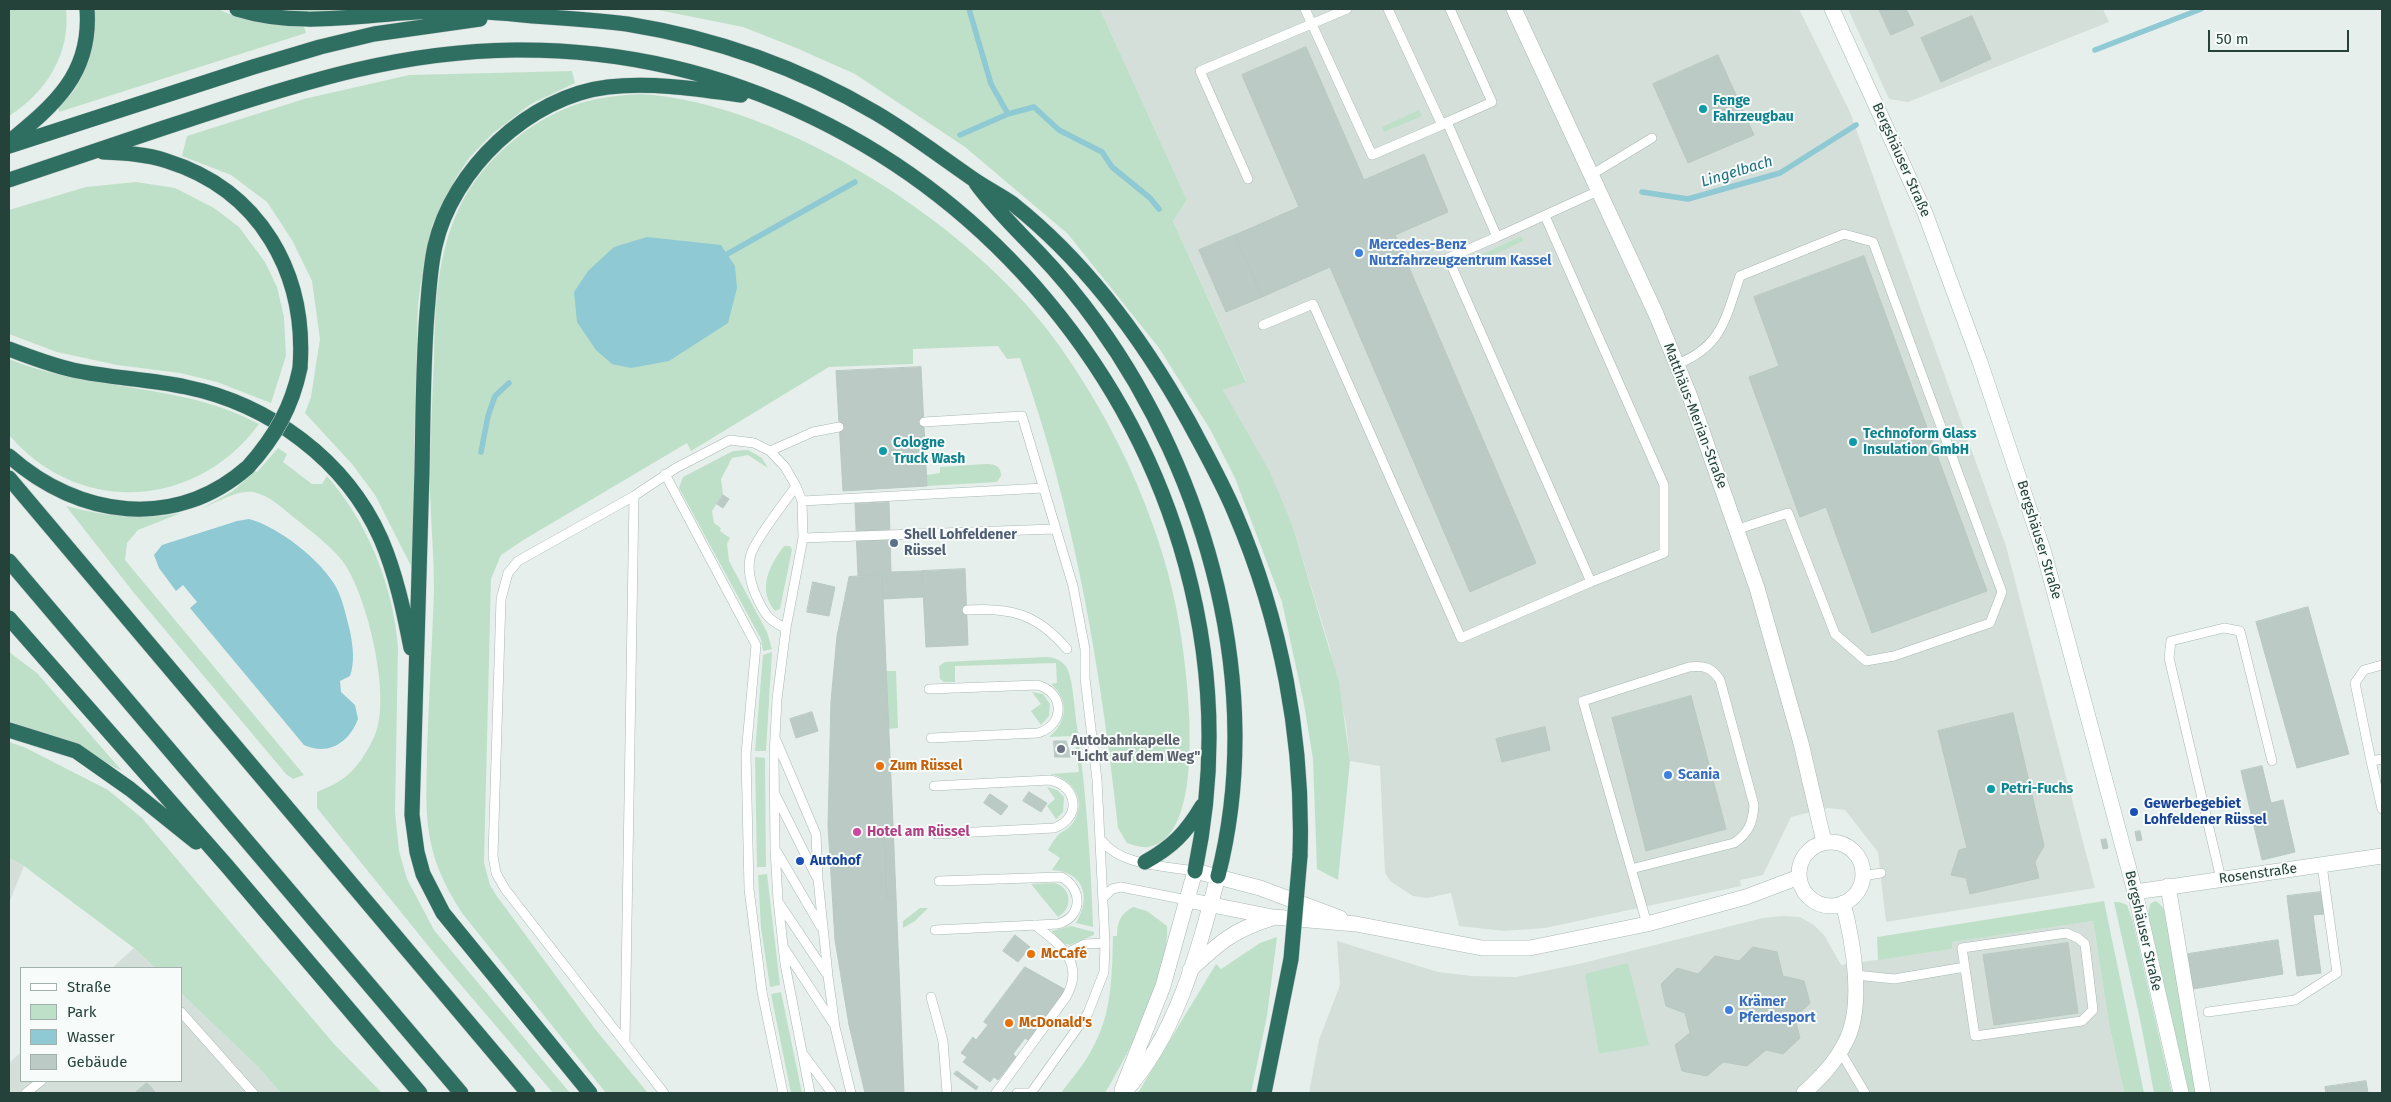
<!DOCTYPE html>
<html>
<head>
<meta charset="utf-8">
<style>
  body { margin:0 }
  #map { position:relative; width:2391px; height:1102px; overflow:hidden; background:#e6efeb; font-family:"Fira Sans",sans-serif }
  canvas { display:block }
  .frame { position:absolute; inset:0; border:10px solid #24423a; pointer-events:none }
  .legend { position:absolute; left:20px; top:967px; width:162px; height:115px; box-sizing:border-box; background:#f7fbf9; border:1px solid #a3b1ad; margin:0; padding:6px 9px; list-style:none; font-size:15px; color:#24423a }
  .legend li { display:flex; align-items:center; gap:10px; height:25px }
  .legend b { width:25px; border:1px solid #a3b1ad }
  .scale { position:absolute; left:2208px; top:30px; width:141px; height:22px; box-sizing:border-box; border:2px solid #24423a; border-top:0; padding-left:6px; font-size:15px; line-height:18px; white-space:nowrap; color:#24423a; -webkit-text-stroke:4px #f7fbf9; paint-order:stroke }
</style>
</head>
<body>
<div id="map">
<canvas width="2391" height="1102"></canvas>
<div class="frame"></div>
<ul class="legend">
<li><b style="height:6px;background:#fff"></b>Straße</li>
<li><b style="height:14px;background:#bfe0c8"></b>Park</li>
<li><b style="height:14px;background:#8ec9d4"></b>Wasser</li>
<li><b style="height:14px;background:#bbcac4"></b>Gebäude</li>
</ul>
<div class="scale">50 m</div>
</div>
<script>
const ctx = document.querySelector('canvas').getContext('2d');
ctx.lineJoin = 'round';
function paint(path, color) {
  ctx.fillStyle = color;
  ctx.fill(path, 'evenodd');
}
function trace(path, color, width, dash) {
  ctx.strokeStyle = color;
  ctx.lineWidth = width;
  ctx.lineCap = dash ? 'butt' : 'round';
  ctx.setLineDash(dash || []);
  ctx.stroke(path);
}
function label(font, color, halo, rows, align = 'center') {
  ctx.font = font + ' "Fira Sans",sans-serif';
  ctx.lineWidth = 4;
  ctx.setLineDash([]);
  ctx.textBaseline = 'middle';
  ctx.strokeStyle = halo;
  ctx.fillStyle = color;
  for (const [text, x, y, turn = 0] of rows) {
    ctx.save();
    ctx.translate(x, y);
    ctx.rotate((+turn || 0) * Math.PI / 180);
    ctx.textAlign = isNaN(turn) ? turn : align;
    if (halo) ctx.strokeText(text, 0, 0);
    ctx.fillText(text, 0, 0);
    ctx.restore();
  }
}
paint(new Path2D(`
  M1100 9H1799L1850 112 2006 546 2095 888 1886 922 1878 852 1845 810 1828 808 1791 817 1763 875 1740 880 1741 886 1545 928 1504 931 1459 926 1451 893 1427 898 1413 896 1390 881 1385 873 1380 766 1350 761 1346 724 1329 645 1293 527 1223 390 1246 381 1173 221 1187 200Z
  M1848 9H2103L2109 22 1908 102 1889 99Z
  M9 858 24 866 9 903Z
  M1782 916 1800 917 1814 925 1824 935 1841 965 1952 949 1951 942 2093 921 2109 1024 2124 1093H1309L1319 1040 1340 985 1337 941 1438 972 1472 976 1516 977 1583 963 1763 918Z
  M134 948 155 968H112Z
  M181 993 258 1067 281 1093H9V1063L21 1052V1081H181Z`), '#d4dfda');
paint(new Path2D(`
  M9 9H66C71 53 46 93 9 116Z
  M95 9H218C245 22 274 25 304 27L306 33 59 112 58 106C63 101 71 96 75 89 90 66 94 36 95 9Z
  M274 9H392L323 15Z
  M653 9H1100L1187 200 1173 221 1246 382 1223 390 1270 472 1293 527 1339 682 1350 761 1338 880 1317 869 1313 759 1304 704 1282 602 1235 478 1210 429 1159 348 1068 234 965 147 855 74 794 47 743 27Z
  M572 71 575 83 531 104 492 134 470 157 457 176 432 226 424 262 418 304 414 444 415 529 412 568 375 495 352 464 305 413 311 397 320 339 312 281 292 240 267 202 231 175 182 156 187 136 304 99 409 75Z
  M640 94C784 102 980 230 1061 348 1095 397 1124 449 1145 504 1158 537 1169 572 1176 607 1185 651 1213 837 1148 847 1141 848 1134 845 1127 843L1118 828C1101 669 1074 509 1020 358L1007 359 998 346 913 349V364L829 367 691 451 687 443 525 539 501 555 491 579 484 863 490 885 496 895 595 1029 648 1093H606L462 913C444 885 432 860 428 826 425 801 427 776 427 751 429 697 432 644 434 590 434 557 431 524 430 491 430 446 432 402 434 358 435 305 437 254 460 206 484 158 533 117 584 102 603 97 621 95 640 94Z
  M1419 110 1422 116 1384 132 1382 127Z
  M136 182 175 188 214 208 239 227 265 262 277 287 284 317 286 356 271 403 217 382 180 373 117 365 57 352 9 334V210L86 187Z
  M1521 236 1523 241 1473 265 1471 260Z
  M9 359C89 392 182 382 259 424 196 510 78 516 9 435Z
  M278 448 287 454 283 462 312 484H322L327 476C368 523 393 585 398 647L395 812 399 851 407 879 434 930 570 1093H553L438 958 317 808V792C325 788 334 785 341 780 356 771 370 748 376 732 391 694 366 588 340 558 328 544 312 532 297 520 284 510 270 495 253 492 236 490 218 502 203 508L233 491 255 471 257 472Z
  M748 450 762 458 768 468 748 455 732 458 721 479 723 494 712 511 714 523 721 528 720 531 730 538 727 544 729 561 767 632 772 649 763 651 761 639 679 488 683 477 733 451Z
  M986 464C995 464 1001 466 1001 476L997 482 927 486V475L940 473V467Z
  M66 506C105 516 140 521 181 513L138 530 127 543 125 560 304 775 293 779 286 774 134 593Z
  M784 546H790L792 550 780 609 775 611C757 589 769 566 784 546Z
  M9 652 37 673 122 771 57 738 9 721Z
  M772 652 766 751H755L763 655Z
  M1046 657C1055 657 1064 661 1068 670 1074 687 1074 709 1077 726 1086 793 1091 860 1093 927L1076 923C1091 898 1085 872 1052 870L1060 858 1048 850C1051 845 1055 838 1059 834 1065 830 1070 828 1074 821 1087 800 1072 778 1050 774L1079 772 1074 736 1049 737C1068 722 1069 699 1051 684L1057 683 1056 663 955 666V682H944L940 679 939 666 945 662Z
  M886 671H896L898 728 888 729Z
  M1032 692 1043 694 1050 704 1049 716 1041 725 1031 711 1041 704Z
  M9 742 26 748 108 790 142 818 334 1044 382 1093H281L258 1067 181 993V968H155L134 948 24 866 9 858Z
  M755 757 765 758 766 867H757Z
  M1047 787 1057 790 1064 797 1063 812 1056 819 1047 806 1055 799Z
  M767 874 780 985 770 987 761 928 758 875Z
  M1055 883C1072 889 1073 908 1058 917L1031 884Z
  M2104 901 2144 1093H2124L2109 1024 2093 921 1952 942V949L1878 960 1877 937Z
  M2155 901 2159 903 2166 912 2200 1093H2189L2148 914 2150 904Z
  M2119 902 2127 905 2133 922 2172 1093H2154L2141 1024 2114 902Z
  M1133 907 1147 911 1167 926C1170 972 1129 1054 1105 1093H1061C1071 1079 1084 1065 1092 1049 1112 1014 1112 976 1113 936H1117C1117 923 1120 914 1133 907Z
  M920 908H928L915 921 903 928V921Z
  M1071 926 1094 932V935L1070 945 1062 943 1052 934V931Z
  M1277 937 1267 1016 1251 1093H1138L1216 964 1221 969 1260 943Z
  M1628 963 1649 1045 1599 1054 1585 974Z
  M781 992 802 1093H791L771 994Z`), '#bfe0c8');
paint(new Path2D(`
  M647 237 721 245 735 266 737 288 728 323 669 361 631 368 612 364 596 350 577 322 574 292 588 271 614 247Z
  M249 519C279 527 321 560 336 587 343 600 346 616 350 631 353 646 355 662 350 676L340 681 341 692 355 705 358 719C349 743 328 756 304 745L190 608 197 602 183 585 176 591 159 568 154 555 162 545 237 521Z`), '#8ec9d4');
trace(new Path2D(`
  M969 9 991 84 1008 114
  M2095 50 2201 9
  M960 135 1008 114 1034 107 1059 130 1102 152 1112 167 1150 198 1159 209
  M1642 192 1688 199 1780 173 1856 125
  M722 257 855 182
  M481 452 488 416 495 396 509 383`), '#8ec9d4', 5.5);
const building = new Path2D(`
  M1879 9H1906L1914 25 1891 35Z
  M1972 16 1991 59 1941 82 1921 38Z
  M1306 47 1364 180 1424 154 1448 212 1395 235 1536 563 1470 592 1330 267 1262 297 1235 235 1299 207 1242 75Z
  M1718 55 1754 135 1688 163 1653 84Z
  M1235 235 1262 297 1226 312 1199 250Z
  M1864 256 1987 591 1872 633 1826 507 1800 517 1749 377 1779 366 1754 297Z
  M921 367 927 486 843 491 836 371Z
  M723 495 729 499 723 508 717 504Z
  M889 502 891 572 922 571 924 597 883 599 882 575 858 576 855 504Z
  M965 569 968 645 926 647 922 571Z
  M882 575 893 824H884L887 898 896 897 904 1093H865L849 1025 835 940 828 826 831 701 837 636 849 577Z
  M813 582 835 587 829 616 807 612Z
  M2308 607 2349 754 2297 768 2256 622Z
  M1691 696 1726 829 1646 851 1612 718Z
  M812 712 818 731 796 738 790 719Z
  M2013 713 2044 846 2035 862 2039 878 1970 894 1966 878 1951 875 1959 850 1967 848 1938 731Z
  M1545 727 1550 750 1502 762 1496 739Z
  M1054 741H1066L1071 757H1055Z
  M2262 766 2271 803 2283 800 2295 852 2262 860 2241 771Z
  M1029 792 1047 803 1041 812 1023 801Z
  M990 794 1008 806 1001 815 984 803Z
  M884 824H893L896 897 887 898Z
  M2140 831 2142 840 2137 841 2135 832Z
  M2106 839 2108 848 2103 849 2101 840Z
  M2321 892 2324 914 2313 915 2321 973 2297 976 2287 896Z
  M1015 935 1030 947 1018 962 1003 951Z
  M2278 940 2283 974 2193 989 2188 954Z
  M2068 943 2078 1013 1994 1025 1983 955Z
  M1753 947 1777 952 1783 976 1804 981 1810 1003 1795 1018 1800 1038 1783 1054 1766 1050 1747 1066 1723 1062 1707 1076 1682 1071 1675 1045 1690 1033 1685 1013 1666 1006 1661 984 1677 968 1698 974 1715 956 1739 961Z
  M1025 967 1066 990 1028 1040 1025 1038 1013 1054 1016 1057 998 1080 994 1077 990 1082 963 1062 967 1057 961 1053 973 1037 976 1040 988 1025 984 1022Z
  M957 1071 978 1087 976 1090 954 1074Z
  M2366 1081 2368 1093H2326L2325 1087Z
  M147 1083 156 1093H135Z`);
paint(building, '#bbcac4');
trace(building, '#b8c9c2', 1);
const service = new Path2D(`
  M1305 9 1372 155 1442 125
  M1447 122 1492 102 1450 9
  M1591 175 1652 138
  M1248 179 1200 71 1347 9
  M1545 216 1664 485V553L1591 582
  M1497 237 1598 191
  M1263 325 1313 304 1461 638 1591 582 1448 258 1497 237 1447 122 1442 125 1388 9
  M1677 364C1722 347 1726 317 1740 276L1844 234 1873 242 2002 592 1990 623 1894 656 1866 661 1835 634 1788 513 1738 529
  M924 422 1022 416 1073 586 1085 649V678L1097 780 1105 943 1104 972 1088 1013 1031 1093
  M770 451 813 432 839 427
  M665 474 756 645 746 754 749 889 762 992 783 1093
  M802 501 1044 488
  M803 538 1054 529
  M967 610C1011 607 1037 614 1067 649
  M786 628C771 622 766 616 759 602 752 588 746 570 751 554 756 538 785 502 796 486
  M929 689 1038 685C1065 693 1065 725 1038 733L931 738
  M776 740 816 834 818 879 828 976 835 1027 851 1093
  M2382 759 2371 761 2382 809
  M2371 761 2355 683 2364 670 2382 665
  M934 786 1050 780C1078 786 1082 818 1054 828L936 834
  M776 796 816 876
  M1102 841C1122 866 1165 866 1195 871
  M777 852 821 927
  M1631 869 1734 843C1749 833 1753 822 1754 805L1720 680C1712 668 1705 665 1689 667L1583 701 1647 924
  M1863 876 1881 873
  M2221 879 2169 658 2171 641 2224 628 2240 631 2272 761
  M1104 897 1112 889 1121 887 1187 900
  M779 903 826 973
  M935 930 1058 924C1083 917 1083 888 1061 877L939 881
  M2066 933 2078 938 2085 944 2093 1010 2082 1021 1975 1036 1962 948Z
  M784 948 833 1023
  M1067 953 1085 944 1105 943
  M1856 975 1894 979 1965 967
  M931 997 943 1041 947 1093
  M181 1012 253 1093
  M2208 1012 2295 1000 2337 973 2322 865
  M625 1043 634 496
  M1840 1051 1865 1093
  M803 1054 832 1093
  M26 1093 41 1081
  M664 1093 505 889 496 873 493 856 501 599 508 573 518 561 634 496 676 468 730 440 754 443 770 451 785 467 796 486 802 501 803 538 786 628 777 699 774 756 775 849 778 900 785 964 810 1093
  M996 1093 1066 997C1086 962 1059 944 1035 925
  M1017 1093H1031`);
const minor = new Path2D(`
  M1514 9 1656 314 1689 394 1757 588 1801 743 1824 842
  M1799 874a32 32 0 1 1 64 0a32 32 0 1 1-64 0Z
  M1195 871 1260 888 1340 918
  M2168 886 2203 1093
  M2135 892 2382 856
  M1187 900 1273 917 1356 924 1482 948H1530L1647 924 1746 897 1799 877
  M1190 970C1219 943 1233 930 1272 918
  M1804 1093C1820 1078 1835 1063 1845 1043 1865 1007 1853 941 1843 903`);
const tertiary = new Path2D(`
  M1122 1090 1163 986 1195 871
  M1123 1093C1176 1038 1199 949 1218 876`);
const secondary = new Path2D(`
  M1832 9 1925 213 1980 362 2044 553 2135 892 2181 1093`);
const motorway = new Path2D(`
  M237 9C304 30 372 12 439 11 471 10 502 13 533 16 565 18 596 20 627 24 714 38 800 68 876 113 910 133 941 157 973 179 986 188 1000 195 1013 204 1086 262 1144 341 1189 422 1205 452 1222 482 1235 513 1281 620 1304 739 1300 856
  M9 142C54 105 92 74 87 9
  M9 146 253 67 320 47 374 34 480 19
  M103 152C124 153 146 154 167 161 260 190 307 273 300 368
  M9 180C72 159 136 137 200 116 306 81 402 51 515 50 941 46 1283 451 1195 871
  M976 183C995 209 1016 229 1038 252 1059 274 1079 298 1097 323 1208 477 1266 689 1218 876
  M9 349C30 357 51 365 73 370 110 378 149 379 186 387 269 404 346 460 381 539 396 574 404 612 411 648
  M9 456C79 518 175 531 248 467
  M9 478 528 1093
  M9 561 461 1093
  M9 618 227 866 420 1093
  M9 730 76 751 130 789 196 842
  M1145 862C1172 847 1186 833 1202 806
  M590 1093 443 913 423 874 417 852 412 815C415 700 419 585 422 471 423 418 423 365 427 313 429 291 430 268 435 246 452 170 529 96 608 87 652 82 697 89 741 95
  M1264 1093 1291 959`);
trace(service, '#a8b8b2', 10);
trace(minor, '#a8b8b2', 16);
trace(tertiary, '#a8b8b2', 16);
trace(secondary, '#a4bbb3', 16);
trace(motorway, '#c2cac8', 16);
trace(service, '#fff', 9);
trace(minor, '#fff', 15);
trace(tertiary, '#fff', 15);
trace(secondary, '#fff', 15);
trace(motorway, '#2f6f62', 15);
const motorwayBridge = new Path2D(`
  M248 467C275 437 292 407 300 368
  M1291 959 1300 856`);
trace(motorwayBridge, '#c2cac8', 16, []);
trace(motorwayBridge, '#2f6f62', 15);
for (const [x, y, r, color] of [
  [1703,109,5,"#0f9aa8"],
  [1359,253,5,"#3f7fe0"],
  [1853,442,5,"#0f9aa8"],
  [883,451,5,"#0f9aa8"],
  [894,543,5,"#5c6f8a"],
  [1061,749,5,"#6b7280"],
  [880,766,5,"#e8710a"],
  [1668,775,5,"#3f7fe0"],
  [1991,789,5,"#0f9aa8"],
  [2134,812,5,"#1a4fb4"],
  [857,832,5,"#d1479c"],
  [800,861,5,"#1a4fb4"],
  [1031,954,5,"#e8710a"],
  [1729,1010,5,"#3f7fe0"],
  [1009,1023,5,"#e8710a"]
]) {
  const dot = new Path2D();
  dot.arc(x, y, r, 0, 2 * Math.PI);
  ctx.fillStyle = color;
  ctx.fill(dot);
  trace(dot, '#f7fbf9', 2);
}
label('bold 14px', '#0d838f', '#f7fbf9', [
  ["Fenge",1713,101],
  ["Fahrzeugbau",1713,117],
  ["Technoform Glass",1863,434],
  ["Insulation GmbH",1863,450],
  ["Cologne",893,443],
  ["Truck Wash",893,459],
  ["Petri-Fuchs",2001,789]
], 'left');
label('14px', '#24423a', '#f7fbf9', [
  ["Bergshäuser Straße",1901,160,66],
  ["Matthäus-Merian-Straße",1695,416,69],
  ["Bergshäuser Straße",2039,540,73],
  ["Rosenstraße",2258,874,-8],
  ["Bergshäuser Straße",2143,931,77]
]);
label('bold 14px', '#366cbe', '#f7fbf9', [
  ["Mercedes-Benz",1369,245],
  ["Nutzfahrzeugzentrum Kassel",1369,261],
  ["Scania",1678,775],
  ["Krämer",1739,1002],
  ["Pferdesport",1739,1018]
], 'left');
label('bold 14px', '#4e5e75', '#f7fbf9', [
  ["Shell Lohfeldener",904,535],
  ["Rüssel",904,551]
], 'left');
label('bold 14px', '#5b616d', '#f7fbf9', [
  ["Autobahnkapelle",1071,741],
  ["\"Licht auf dem Weg\"",1071,757]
], 'left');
label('bold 14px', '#c56008', '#f7fbf9', [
  ["Zum Rüssel",890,766],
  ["McCafé",1041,954],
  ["McDonald's",1019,1023]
], 'left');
label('bold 14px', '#164399', '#f7fbf9', [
  ["Gewerbegebiet",2144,804],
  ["Lohfeldener Rüssel",2144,820],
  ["Autohof",810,861]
], 'left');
label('bold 14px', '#b23c85', '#f7fbf9', [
  ["Hotel am Rüssel",867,832]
], 'left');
label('italic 15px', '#1c6f80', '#f7fbf9', [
  ["Lingelbach",1737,172,-17]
]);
</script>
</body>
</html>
